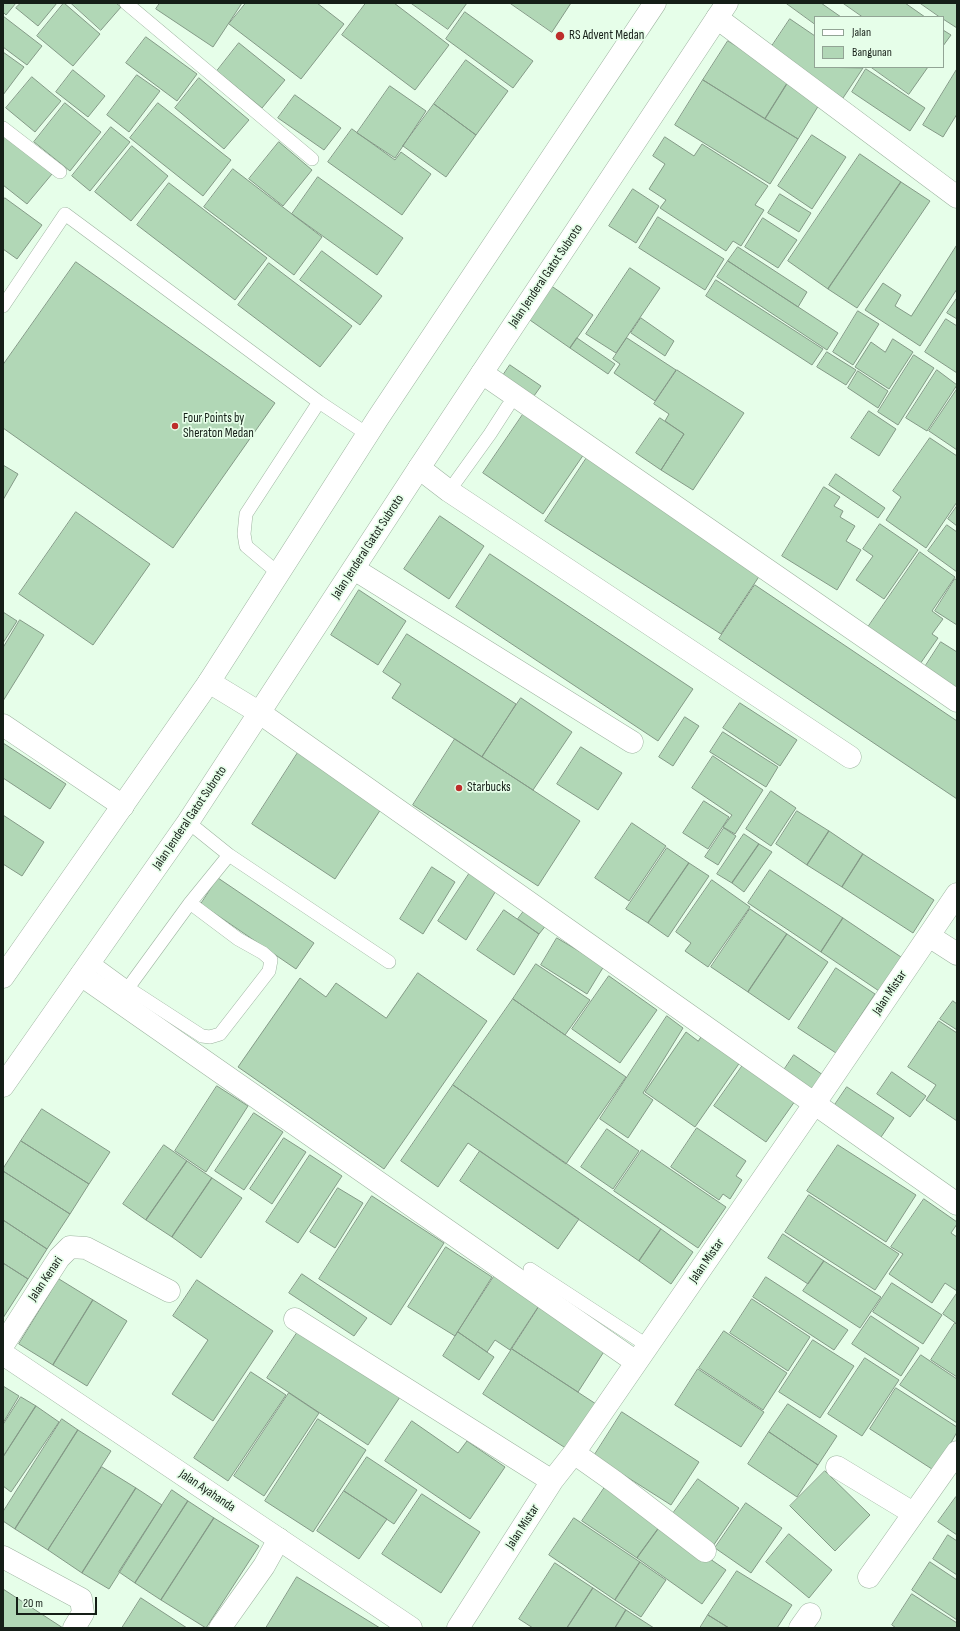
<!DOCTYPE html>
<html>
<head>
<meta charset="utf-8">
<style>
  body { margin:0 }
  #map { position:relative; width:960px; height:1631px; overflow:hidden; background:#e6fee9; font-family:"Sofia Sans Condensed",sans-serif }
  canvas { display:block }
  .frame { position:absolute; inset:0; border:4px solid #151e17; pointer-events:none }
  .legend { position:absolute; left:814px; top:16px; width:130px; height:52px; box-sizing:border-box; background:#e6fee9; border:1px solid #92a495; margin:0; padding:5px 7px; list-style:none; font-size:12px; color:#151e17 }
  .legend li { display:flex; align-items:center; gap:8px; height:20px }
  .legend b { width:20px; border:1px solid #92a495 }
  .scale { position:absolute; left:16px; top:1597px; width:81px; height:18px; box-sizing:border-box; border:2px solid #151e17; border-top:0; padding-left:5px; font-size:12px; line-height:14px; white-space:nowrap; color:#151e17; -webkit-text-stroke:3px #e6fee9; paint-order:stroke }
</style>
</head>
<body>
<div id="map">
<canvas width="960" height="1631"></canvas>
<div class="frame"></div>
<ul class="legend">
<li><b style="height:5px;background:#fff"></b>Jalan</li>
<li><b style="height:11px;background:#b1d7b6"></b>Bangunan</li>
</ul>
<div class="scale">20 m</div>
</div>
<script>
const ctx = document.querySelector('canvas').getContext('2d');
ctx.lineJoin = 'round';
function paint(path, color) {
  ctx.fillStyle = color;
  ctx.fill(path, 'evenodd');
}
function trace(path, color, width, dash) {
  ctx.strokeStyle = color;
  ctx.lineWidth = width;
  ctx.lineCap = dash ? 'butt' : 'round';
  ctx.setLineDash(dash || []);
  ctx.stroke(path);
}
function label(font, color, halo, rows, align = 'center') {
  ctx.font = font + ' "Sofia Sans Condensed",sans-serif';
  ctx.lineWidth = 3.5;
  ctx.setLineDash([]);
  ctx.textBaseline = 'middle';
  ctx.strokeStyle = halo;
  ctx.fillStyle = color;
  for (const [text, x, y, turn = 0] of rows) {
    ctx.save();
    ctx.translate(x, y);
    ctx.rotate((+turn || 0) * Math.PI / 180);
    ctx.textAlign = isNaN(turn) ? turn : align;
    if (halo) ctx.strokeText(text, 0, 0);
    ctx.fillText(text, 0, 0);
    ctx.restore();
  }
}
const building = new Path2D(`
  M3 3H16L6 15 3 12Z
  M21 3H57L38 26 16 8Z
  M64 3 100 34 73 66 37 36Z
  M71 3H116L121 7 101 30Z
  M160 3H242L213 47 156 9Z
  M246 3H317L344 24 301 79 229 24Z
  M366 3H394L449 45 415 90 342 35Z
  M411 3H467L448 29Z
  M510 3H571L552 32Z
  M786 3H821L841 17H815V24Z
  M843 3H905L925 17H863Z
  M920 3H957V28L943 19V17H940Z
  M465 12 533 61 513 88 446 39Z
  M3 16 42 46 27 65 3 47Z
  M790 19 815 36V67L863 68 843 98 770 49Z
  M943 30 951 35 943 46Z
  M146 37 197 74 177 101 126 63Z
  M728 41 790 79 765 119 703 80Z
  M239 43 285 80 262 108 217 71Z
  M3 52 24 67 3 95Z
  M466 60 508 91 476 135 434 104Z
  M871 67H928L909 94Z
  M866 69 925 108 910 131 852 92Z
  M957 69V114L943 137 923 125Z
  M73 70 105 96 88 117 56 92Z
  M137 75 160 91 129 132 107 115Z
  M32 77 61 101 35 132 6 108Z
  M199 78 249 120 224 149 175 108Z
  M790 79 822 100 798 139 765 119Z
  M703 80 798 139 770 184 675 125Z
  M390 86 426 111 395 158 357 133Z
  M295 95 341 128 324 150 278 118Z
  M65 103 101 132 70 171 34 142Z
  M158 103 231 160 203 196 130 138Z
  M434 104 476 135 446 177 403 146Z
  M111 127 130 142 90 191 72 176Z
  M352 129 395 160 401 152 431 174 402 215 328 162Z
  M4 135 52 174 27 204 3 185Z
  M812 135 846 157 812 209 778 186Z
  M665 137 694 156 702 144 768 186 755 205 764 210 741 246 733 241 726 251 660 208 666 200 649 189 665 164 653 156Z
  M279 142 312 170 283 206 249 179Z
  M132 146 168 176 131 221 95 192Z
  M860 154 901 182 828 289 788 261Z
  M233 169 322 237 294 275 204 207Z
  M318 177 403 238 377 275 292 214Z
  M901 182 930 201 857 308 828 289Z
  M169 183 267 258 235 300 137 225Z
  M633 189 659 206 636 243 609 226Z
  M780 194 811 213 799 232 768 213Z
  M5 198 42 225 17 259 3 249V201Z
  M658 217 724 259 705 290 639 248Z
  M763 218 797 240 778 268 745 247Z
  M957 245V289L920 346 865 310 883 283 901 295 895 306 911 316Z
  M738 247 807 292 798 307 728 261Z
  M322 251 382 296 360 325 300 280Z
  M728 261 838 333 827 350 717 277Z
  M76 262 275 403 173 548 3 428V365Z
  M269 263 352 326 320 367 238 305Z
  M630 268 660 288 616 353 586 334Z
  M716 280 823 349 812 365 706 296Z
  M550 285 593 315 570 348 527 318Z
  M957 298V319L947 313Z
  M858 311 879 324 853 365 833 352Z
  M641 318 674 341 665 356 631 333Z
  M946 319 957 326V373L925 352Z
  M577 338 615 364 608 374 570 348Z
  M627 338 676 370 655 401 614 373 620 364 613 359Z
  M893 339 913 352 889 389 855 367 871 342 885 352Z
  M827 352 856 370 846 385 817 367Z
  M914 355 934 368 898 425 878 412Z
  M510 365 541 386 529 403 498 383Z
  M677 370 744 413 693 490 661 470 684 434 665 421 669 414 654 404Z
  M937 370 957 385 927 431 906 418Z
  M858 371 888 391 878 408 848 388Z
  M957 389V450L929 431Z
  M869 411 896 429 879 456 851 438Z
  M524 413 584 454 543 514 483 473Z
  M660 418 684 434 661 470 636 453Z
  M930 438 957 456V502L926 548 886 520 901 497 893 491Z
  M588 456 764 569 721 634 545 521Z
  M3 465 18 474 3 500Z
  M836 474 885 508 878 518 829 485Z
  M824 487 840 497 834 506 843 511 840 517 855 526 846 541 861 550 837 590 782 556Z
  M957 506V526L948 519Z
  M76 512 150 564 93 645 19 594Z
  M440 516 484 546 449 599 404 569Z
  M880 524 918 550 884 599 856 580 873 556 863 549Z
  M947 525 957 532V572L928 551Z
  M920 552 955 577 932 611 943 619 932 634 938 638 920 664 864 633Z
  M490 554 693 689 658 741 456 607Z
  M955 579 957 580V625L935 611Z
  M755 585 957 721V799L719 639Z
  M359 590 406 621 378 665 331 635Z
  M3 612 17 621 3 643Z
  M20 620 44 635 3 701V648Z
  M407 634 516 704 482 757 392 698 401 684 383 672Z
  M941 642 957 652V692L923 670Z
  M521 698 572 732 533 790 482 757Z
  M740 703 797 740 780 766 723 728Z
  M685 717 699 726 673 766 659 757Z
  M723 732 778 767 766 787 710 752Z
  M455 739 580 821 538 886 413 805Z
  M3 743 66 784 50 809 3 778Z
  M581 747 622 773 598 810 557 784Z
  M299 751 383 806 335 879 252 824Z
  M713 756 763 790 735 834 723 827 732 815 692 788Z
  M771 791 796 808 771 846 746 829Z
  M704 801 729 817 708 849 683 833Z
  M797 811 829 831 807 865 776 844Z
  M3 815 44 842 22 876 3 864Z
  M632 823 666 846 629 901 595 878Z
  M724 828 736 836 718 865 705 857Z
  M829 831 863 854 842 887 807 865Z
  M744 834 759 844 732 883 717 874Z
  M759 844 772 852 744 892 732 883Z
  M667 848 689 863 648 923 626 909Z
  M863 854 934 900 913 933 842 887Z
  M689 863 709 876 668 937 648 923Z
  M432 867 455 882 423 934 400 919Z
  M770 870 843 918 821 952 748 903Z
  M471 871 497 889 466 940 438 921Z
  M218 878 314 943 296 969 201 904Z
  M712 880 750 907 708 967 685 951 691 943 676 932Z
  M530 903 551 919 539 934 518 919Z
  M750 909 787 934 748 992 711 967Z
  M504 910 539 934 514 975 477 950Z
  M843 918 901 957 879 991 821 952Z
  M787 934 828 962 789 1020 748 992Z
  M557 938 604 966 587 994 541 965Z
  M536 964 590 1000 565 1035 513 999Z
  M836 968 875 994 836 1053 798 1028Z
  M418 973 487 1021 384 1169 238 1067 300 978 326 997 336 983 386 1018Z
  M609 976 657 1010 620 1063 572 1029Z
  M513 999 626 1077 566 1164 453 1085Z
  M953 1001 957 1004V1030L940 1019Z
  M667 1016 683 1028 643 1093 653 1100 628 1138 600 1119Z
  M939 1021 957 1033V1121L926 1100 936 1085 908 1067Z
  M707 1028 745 1055 695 1127 645 1092 686 1032 698 1041Z
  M794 1055 823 1075 808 1096 780 1076Z
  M748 1058 800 1094 766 1142 714 1106Z
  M892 1072 926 1096 910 1117 877 1094Z
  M453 1085 661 1229 639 1261 468 1143 438 1187 401 1161Z
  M217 1086 248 1106 206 1172 175 1151Z
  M847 1087 894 1118 877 1143 830 1112Z
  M42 1109 110 1152 89 1184 21 1141Z
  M254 1113 283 1132 244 1190 215 1171Z
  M697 1128 746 1161 736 1176 742 1180 730 1199 723 1194 719 1200 671 1167Z
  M607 1129 639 1151 613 1189 581 1167Z
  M284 1138 306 1152 272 1204 250 1189Z
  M21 1141 89 1184 70 1214 3 1171V1169Z
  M164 1145 187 1161 146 1220 123 1204Z
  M838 1145 916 1195 886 1242 807 1191Z
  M642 1150 726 1207 698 1248 614 1191Z
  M480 1151 579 1219 558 1249 460 1181Z
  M310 1155 342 1176 298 1243 266 1222Z
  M187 1161 212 1178 172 1237 146 1220Z
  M3 1171 70 1214 47 1249 3 1220Z
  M212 1178 242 1198 201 1258 172 1237Z
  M338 1188 363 1203 335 1248 310 1232Z
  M809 1195 899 1254 875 1290 785 1232Z
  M372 1196 444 1243 391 1325 319 1279Z
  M924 1199 957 1222V1224L951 1233 957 1237V1291L945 1283 932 1303 889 1274 903 1254 891 1247Z
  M3 1220 47 1249 28 1279 3 1263Z
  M661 1229 693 1252 671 1284 639 1261Z
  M783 1234 824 1261 808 1284 768 1258Z
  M446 1247 492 1277 455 1336 408 1307Z
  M824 1261 881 1297 860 1328 803 1291Z
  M3 1263 28 1279 3 1318Z
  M497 1272 542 1301 510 1350 495 1340 487 1352 458 1332Z
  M302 1274 367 1318 354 1336 289 1293Z
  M766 1277 848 1330 834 1350 753 1297Z
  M59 1279 93 1300 53 1365 19 1344Z
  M197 1280 273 1331 213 1421 172 1394 208 1340 173 1316Z
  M892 1283 942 1315 923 1344 873 1312Z
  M957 1293V1324L943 1314Z
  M752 1299 810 1337 788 1371 730 1333Z
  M93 1300 127 1321 87 1386 53 1365Z
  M539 1307 605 1350 578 1392 512 1349Z
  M871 1316 919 1348 901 1376 852 1344Z
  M955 1323 957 1325V1377L931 1360Z
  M299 1330 400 1397 368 1445 267 1378Z
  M724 1331 787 1373 763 1410 699 1368Z
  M458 1332 494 1357 479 1380 443 1356Z
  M813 1340 854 1366 820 1418 779 1392Z
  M512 1349 596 1404 567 1449 483 1394Z
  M921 1355 957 1379V1423L900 1385Z
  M865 1358 899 1380 862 1436 828 1414Z
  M698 1369 764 1412 741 1447 675 1405Z
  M251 1372 286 1395 228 1481 194 1458Z
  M3 1386 19 1396 3 1423Z
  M896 1388 957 1427V1432L935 1471 870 1429Z
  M289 1393 319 1413 264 1496 234 1476Z
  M21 1397 36 1406 3 1457V1425Z
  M788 1404 837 1436 818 1465 769 1432Z
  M36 1406 59 1422 11 1492 3 1486V1457Z
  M622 1412 699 1462 671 1505 594 1456Z
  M62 1419 78 1430 15 1529 3 1521V1512Z
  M318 1419 366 1450 313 1532 265 1501Z
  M412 1421 458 1453 467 1441 505 1467 470 1519 385 1461Z
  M78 1430 111 1451 48 1550 15 1529Z
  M769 1432 818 1465 797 1497 748 1464Z
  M367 1457 417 1490 394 1524 344 1491Z
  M102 1467 136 1488 82 1573 48 1550Z
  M825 1471 870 1515 835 1551 790 1506Z
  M698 1479 739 1508 711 1549 669 1519Z
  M605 1487 661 1525 637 1558 582 1521Z
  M136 1488 162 1505 109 1589 82 1573Z
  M172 1490 188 1501 135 1583 119 1572Z
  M344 1491 387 1519 359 1559 317 1531Z
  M422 1494 480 1532 441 1593 382 1554Z
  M956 1497 957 1498V1535L938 1522Z
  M188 1501 214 1518 161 1600 135 1583Z
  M746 1503 782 1528 751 1573 715 1548Z
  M214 1518 259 1546 206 1628 161 1600Z
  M574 1518 640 1562 615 1600 549 1555Z
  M661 1525 726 1570 702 1604 637 1558Z
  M789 1534 832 1570 809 1598 766 1562Z
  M948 1535 957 1541V1575L933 1559Z
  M640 1562 666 1580 641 1617 615 1600Z
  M930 1562 957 1580V1620L912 1590Z
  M555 1563 593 1588 567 1628H533L519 1619Z
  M737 1571 792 1605 777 1628H729L708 1615Z
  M297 1577 380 1628H266Z
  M593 1588 626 1610 615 1628H567Z
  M3 1589 63 1628H3Z
  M912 1594 957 1623V1628H896L892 1625Z
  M141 1598 187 1628H122Z
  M626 1610 654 1628H615Z
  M708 1615 729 1628H700Z`);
paint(building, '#b1d7b6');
trace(building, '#849a87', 1);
const lane = new Path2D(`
  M126 3 312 159
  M3 128 60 172
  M3 306 65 214 319 402 367 434
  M449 491 490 434 508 406
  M278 573 246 546 244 534 246 514 319 402
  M188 822 229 855 389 962
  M91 961 128 988 190 903 229 855
  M128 988 202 1036 210 1037 220 1034 269 971 271 960 263 953 238 939 190 903
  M530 1269 648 1346`);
const street = new Path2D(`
  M717 18 957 197
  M482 373 957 701
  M419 468 449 491 850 757
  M354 569 632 742
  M209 682 260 713 957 1204
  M3 725 123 806
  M929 936 957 954
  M81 975 636 1362
  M295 1319 552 1481
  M3 1345 59 1258 70 1247 86 1248 169 1291
  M574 1453 615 1482 705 1551
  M837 1467 913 1513
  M3 1557 81 1599 83 1613 74 1628
  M869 1577 957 1452
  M220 1628 264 1566 279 1539
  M458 1628 552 1481 574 1453 815 1103 957 894
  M800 1628 810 1614`);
const secondary = new Path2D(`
  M3 1354 411 1628`);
const primary = new Path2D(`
  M3 977 209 682 378 418 655 3
  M3 1086 188 822 419 468 727 3`);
trace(lane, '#9eb4a0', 14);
trace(street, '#9eb4a0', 23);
trace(secondary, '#9eb4a0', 23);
trace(primary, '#9eb4a0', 23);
trace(lane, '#fff', 13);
trace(street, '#fff', 22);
trace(secondary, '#fff', 22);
trace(primary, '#fff', 22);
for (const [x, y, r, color] of [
  [560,36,5,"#bd2e2b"],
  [175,426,4,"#bd2e2b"],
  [459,788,4,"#bd2e2b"]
]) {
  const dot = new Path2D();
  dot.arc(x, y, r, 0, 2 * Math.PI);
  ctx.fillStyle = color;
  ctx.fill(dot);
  trace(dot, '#e6fee9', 1.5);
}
label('13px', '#151e17', '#e6fee9', [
  ["RS Advent Medan",569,36],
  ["Four Points by",183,419],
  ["Sheraton Medan",183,434],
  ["Starbucks",467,788]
], 'left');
label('13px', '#151e17', '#e6fee9', [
  ["Jalan Jenderal Gatot Subroto",546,276,-56],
  ["Jalan Jenderal Gatot Subroto",368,547,-57],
  ["Jalan Jenderal Gatot Subroto",190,818,-56],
  ["Jalan Mistar",890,993,-56],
  ["Jalan Mistar",707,1261,-55],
  ["Jalan Kenari",46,1279,-56],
  ["Jalan Ayahanda",207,1491,34],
  ["Jalan Mistar",523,1527,-57]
]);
</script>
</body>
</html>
